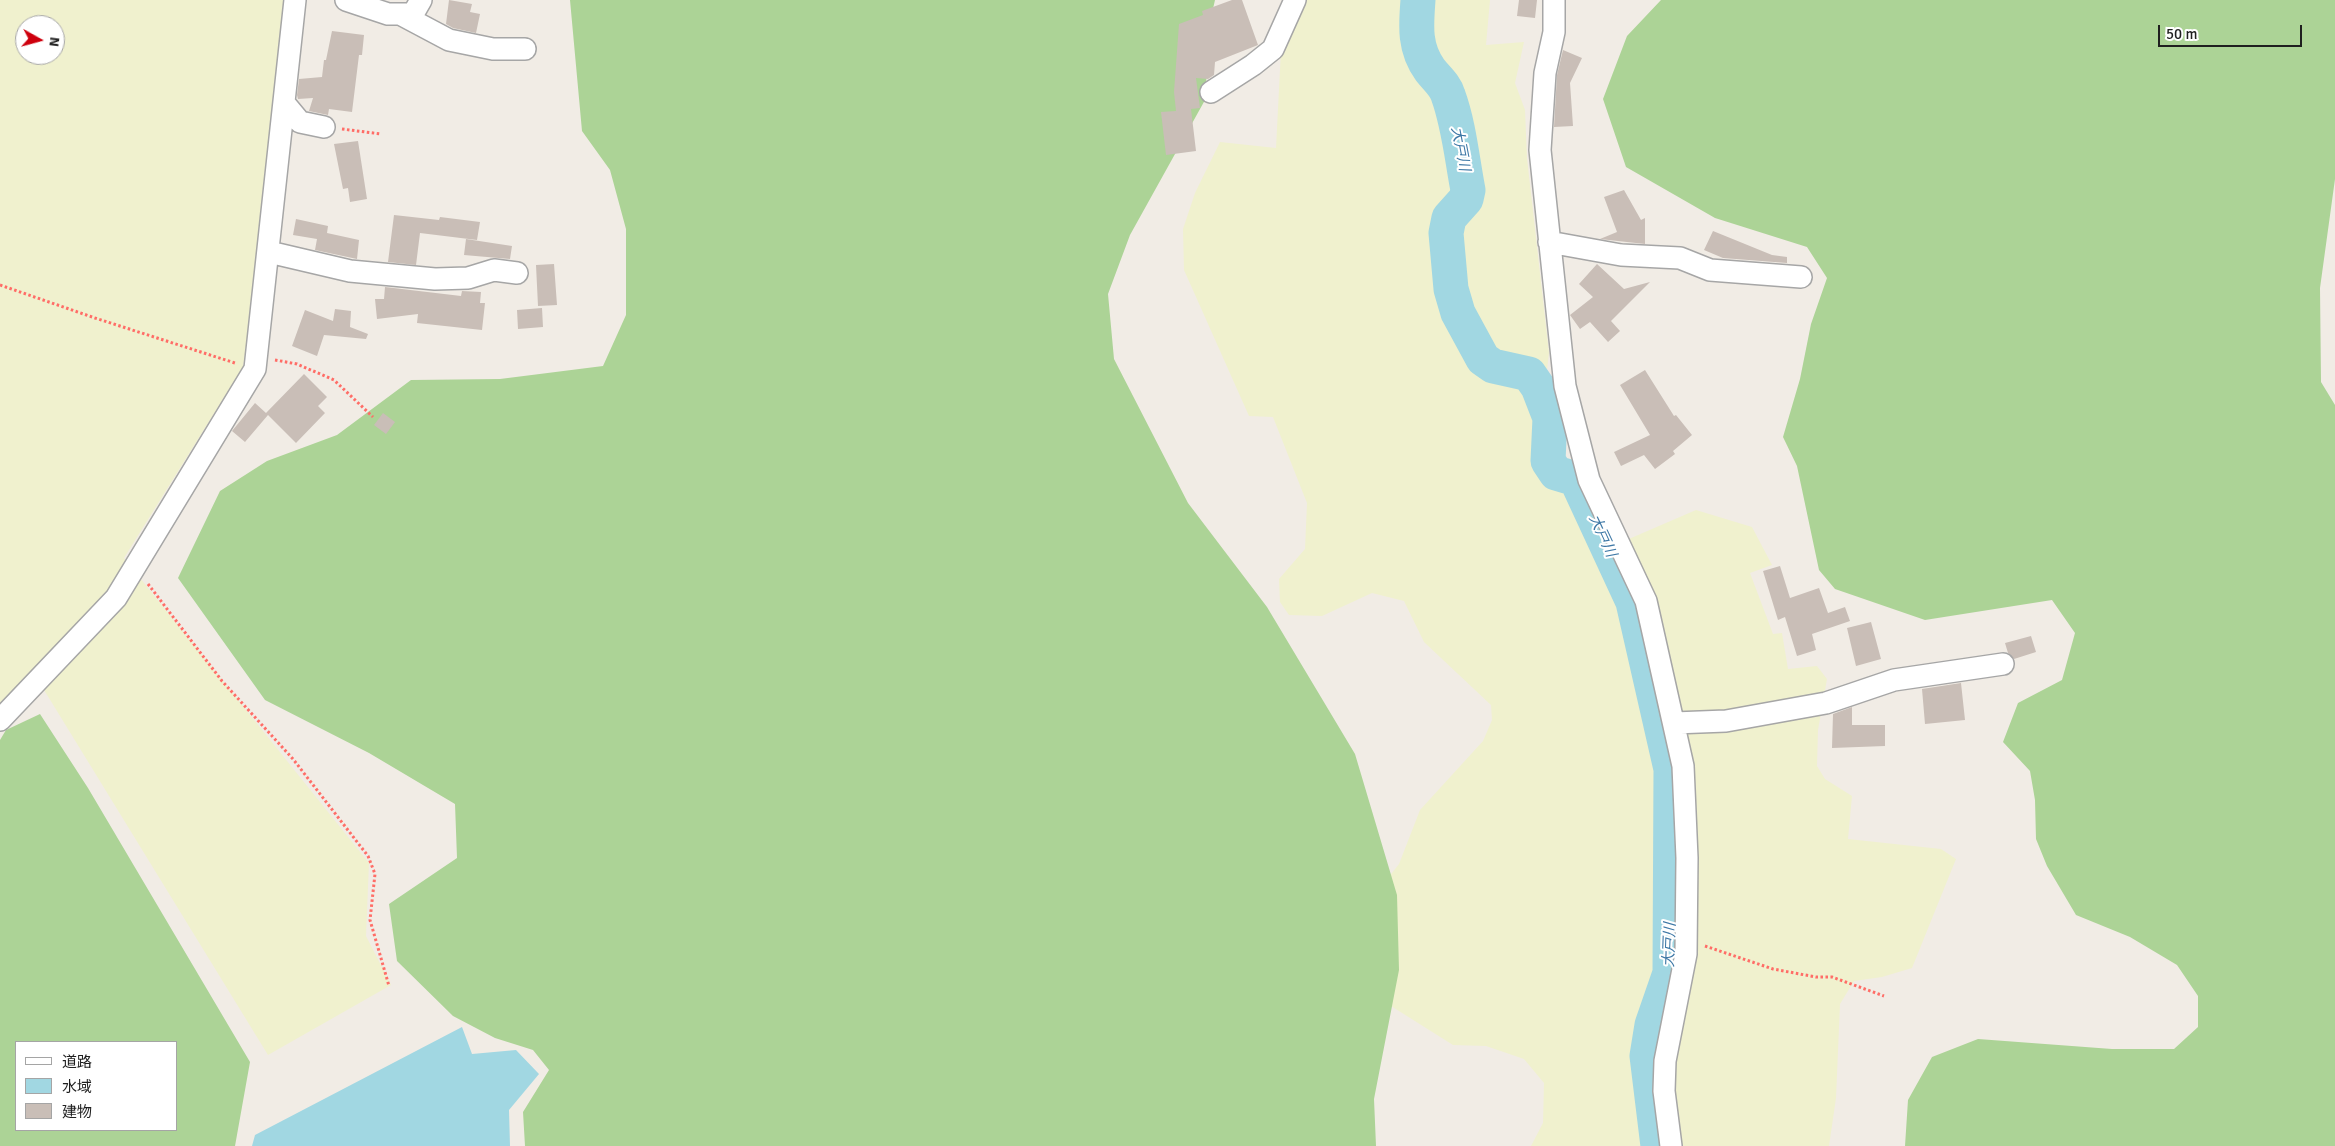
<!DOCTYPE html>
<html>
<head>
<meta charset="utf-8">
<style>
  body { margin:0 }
  #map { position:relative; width:2335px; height:1146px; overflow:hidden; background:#f1ece5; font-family:Signika,"Noto Sans JP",sans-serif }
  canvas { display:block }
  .legend { position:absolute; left:15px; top:1041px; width:162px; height:90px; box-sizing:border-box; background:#fff; border:1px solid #a5a5a5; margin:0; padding:6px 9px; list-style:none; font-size:15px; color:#1f1f1f }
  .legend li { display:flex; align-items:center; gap:10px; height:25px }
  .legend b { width:25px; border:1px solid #a5a5a5 }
  .north { position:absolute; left:15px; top:15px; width:50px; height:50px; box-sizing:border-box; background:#fff; border:1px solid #a5a5a5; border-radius:50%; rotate:97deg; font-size:14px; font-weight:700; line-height:20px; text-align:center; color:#1f1f1f }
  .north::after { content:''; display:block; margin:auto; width:18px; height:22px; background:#ce000d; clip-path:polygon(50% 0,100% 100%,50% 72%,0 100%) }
  .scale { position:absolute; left:2158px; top:25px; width:144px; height:22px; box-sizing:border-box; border:2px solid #1f1f1f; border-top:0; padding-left:6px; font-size:15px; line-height:18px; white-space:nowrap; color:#1f1f1f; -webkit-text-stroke:4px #fff; paint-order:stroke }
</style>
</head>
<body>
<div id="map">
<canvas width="2335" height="1146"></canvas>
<ul class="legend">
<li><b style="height:6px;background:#fff"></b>道路</li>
<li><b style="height:14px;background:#a1d7e2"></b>水域</li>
<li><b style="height:14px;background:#c9beb7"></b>建物</li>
</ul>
<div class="north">N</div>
<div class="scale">50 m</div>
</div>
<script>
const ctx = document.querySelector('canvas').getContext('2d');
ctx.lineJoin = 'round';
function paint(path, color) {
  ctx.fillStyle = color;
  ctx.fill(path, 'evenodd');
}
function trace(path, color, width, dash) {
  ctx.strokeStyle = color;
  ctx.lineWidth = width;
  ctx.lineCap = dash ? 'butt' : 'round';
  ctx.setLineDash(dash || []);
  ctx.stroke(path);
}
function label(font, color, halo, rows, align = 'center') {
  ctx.font = font + ' Signika,"Noto Sans JP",sans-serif';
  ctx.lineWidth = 4;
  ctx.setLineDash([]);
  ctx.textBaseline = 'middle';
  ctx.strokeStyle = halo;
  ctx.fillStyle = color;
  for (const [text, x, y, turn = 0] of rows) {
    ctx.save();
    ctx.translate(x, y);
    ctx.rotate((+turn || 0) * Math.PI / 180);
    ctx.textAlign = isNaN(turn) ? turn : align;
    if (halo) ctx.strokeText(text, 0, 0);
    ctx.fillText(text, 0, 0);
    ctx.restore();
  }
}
paint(new Path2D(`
  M0 0H286L255 287 243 367 124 558 369 863 366 936 391 985 268 1055 33 672 0 703ZM25 25H55V55H25Z
  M1304 0H1490L1486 45 1524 42 1515 83 1525 110 1527 158 1549 353 1545 386 1536 399 1547 421 1542 457 1547 469 1555 476 1571 484 1601 551 1696 510 1752 527 1772 565 1750 573 1773 634 1782 633 1788 669 1817 666 1827 679 1818 730 1817 766 1825 779 1852 796 1848 839 1941 849 1956 859 1912 968 1882 977 1854 981 1840 1004 1836 1098 1829 1146H1531L1543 1123 1544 1083 1524 1059 1486 1046 1453 1045 1391 1006 1381 887 1399 864 1420 810 1483 741 1492 720 1491 705 1424 642 1404 601 1372 593 1322 616 1289 615 1280 602 1279 579 1305 549 1307 503 1273 417 1249 416 1184 270 1183 229 1195 193 1220 142 1276 148 1281 50Z`), '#f0f1ce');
paint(new Path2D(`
  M570 0H1215L1210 22 1205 100 1130 235 1108 294 1114 359 1188 503 1267 607 1355 754 1397 895 1399 970 1374 1099 1376 1146H525L523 1112 549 1070 533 1050 495 1038 453 1016 397 961 389 904 457 858 455 804 369 753 265 700 178 578 220 491 267 461 337 435 411 380 500 379 603 366 626 315V229L610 170 582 131Z
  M1661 0H2335V179L2320 288 2321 382 2335 405V1146H1905L1908 1100 1932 1057 1978 1039 2112 1049H2174L2198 1027V996L2177 965 2130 937 2076 915 2047 866 2036 839 2035 800 2030 771 2003 742 2018 703 2062 680 2075 633 2052 600 1925 620 1835 589 1819 570 1797 466 1783 437 1800 379 1811 324 1827 278 1807 247 1715 218 1626 167 1603 99 1627 36Z
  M40 714 88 788 250 1062 235 1146H0V740L6 730ZM176 1042V1130H16V1042Z`), '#acd396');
paint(new Path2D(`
  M462 1027 472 1054 516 1050 539 1074 509 1110 510 1146H252L255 1135Z`), '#a1d7e2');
trace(new Path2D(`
  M1418 0C1416 26 1414 48 1430 70 1437 79 1445 85 1448 95 1459 125 1462 159 1468 190L1466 199 1449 218 1446 233 1451 289 1458 313 1483 359 1493 366 1529 374 1538 387 1550 418 1548 461 1556 473 1576 479 1633 602 1671 769 1670 973 1652 1025 1647 1056 1658 1146`), '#a1d7e2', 35);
paint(new Path2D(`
  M449 0 472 4 470 12 480 14 476 33 453 28 446 24Z
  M1232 0H1242L1258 45 1215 62 1214 75 1208 79 1196 78 1200 108 1191 109 1196 151 1166 155 1161 112 1176 111 1174 92 1179 24 1203 15 1202 11Z
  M1519 0H1537L1535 18 1517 16Z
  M332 31 364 35 362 55H359L352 112 329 109 328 115 309 111 313 98 298 99 297 95 299 79 322 77 324 60H326Z
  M1563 50 1582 58 1570 83 1573 126 1554 127 1557 75Z
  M358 141 367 199 350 202 348 188 343 189 334 144Z
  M1624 190 1641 220 1645 218V244L1600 239 1617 232 1604 197Z
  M394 215 439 220 440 217 480 222 477 240 420 233 416 265 388 262Z
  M296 219 328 226 327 233 359 240 357 259 315 250 317 239 293 235Z
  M1713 231 1772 255 1787 257V263L1723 258 1704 250Z
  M466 239 512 246 510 259 464 255Z
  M554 264 557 305 538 306 536 265Z
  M1597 264 1624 289 1650 282 1611 321 1620 331 1608 342 1590 322 1580 329 1570 315 1593 297 1579 284Z
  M385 287 461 296 462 291 481 292 480 303H485L482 330 417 323 418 314 377 319 375 299H384Z
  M542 308 543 327 518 329 517 310Z
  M335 309 351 311 350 327 368 334 366 339 324 335 317 356 292 346 305 310 333 321Z
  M1645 370 1674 416 1676 415 1692 435 1673 451 1675 454 1655 469 1644 455 1621 466 1614 452 1650 435 1620 385Z
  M304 374 327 397 318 406 325 413 296 443 268 415 245 442 232 431 255 403 266 413Z
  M383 413 395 422 386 434 374 425Z
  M1780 566 1790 598 1819 588 1828 613 1845 607 1850 621 1812 634 1816 650 1797 656 1785 617 1778 620 1763 571Z
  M1871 622 1881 659 1856 666 1847 628Z
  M2031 636 2036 652 2014 659 2008 653 2005 643Z
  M1961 683 1965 720 1925 724 1922 689Z
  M1852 707V725H1885V746L1832 748 1833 714Z`), '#c9beb7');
const minor = new Path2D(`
  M346 0 388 14H413L421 0
  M1554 0V32L1545 73 1540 150 1565 386 1589 480 1646 601 1683 766 1687 858 1686 954 1665 1061 1664 1091 1671 1146
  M400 14 449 40 493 49H525
  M1211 92 1253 65 1273 49 1295 0
  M285 104 300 122 324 127
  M1549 242 1621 255 1680 258 1710 270 1801 277
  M269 252 350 271 435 279 468 278 494 270 517 273
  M0 720 116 598 255 369 295 0
  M1674 723 1726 721 1826 703 1894 680 2003 664`);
trace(minor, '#a6a6a6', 24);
trace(new Path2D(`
  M342 129 381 134
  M0 285 95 318 235 363
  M275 360 297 364 334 380 373 417
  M148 584 222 681 293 759 368 856 375 874 370 920 389 986
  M1705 946 1773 969 1816 977H1832L1884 996`), '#ff6d67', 3, [2.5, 2.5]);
trace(minor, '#fff', 21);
label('italic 15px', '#3e78a6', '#fff', [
  ["大戸川",1460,149,79],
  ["大戸川",1602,536,65],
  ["大戸川",1670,945,-88]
]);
</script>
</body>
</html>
